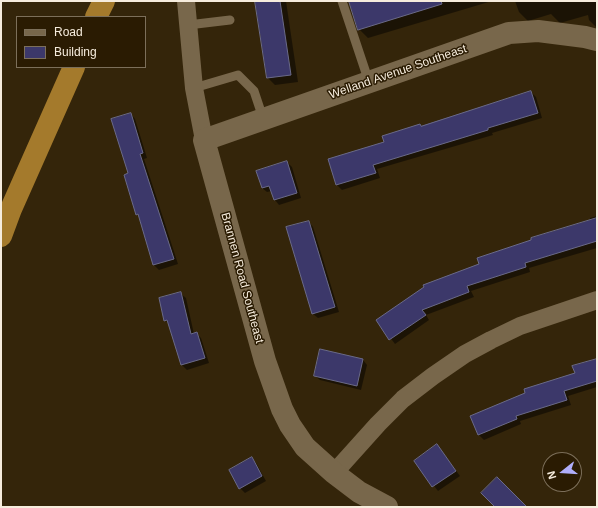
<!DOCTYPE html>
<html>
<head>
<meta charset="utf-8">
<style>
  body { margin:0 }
  #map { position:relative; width:598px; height:508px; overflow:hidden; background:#34250a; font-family:Arial,sans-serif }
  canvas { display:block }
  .frame { position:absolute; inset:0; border:2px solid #f6ecdd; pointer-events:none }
  .legend { position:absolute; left:16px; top:16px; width:130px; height:52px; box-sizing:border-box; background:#2a1b02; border:1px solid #7c6f5a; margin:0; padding:5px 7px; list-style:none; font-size:12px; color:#f6ecdd }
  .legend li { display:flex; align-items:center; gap:8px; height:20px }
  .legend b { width:20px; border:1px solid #7c6f5a }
  .north { position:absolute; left:542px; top:452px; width:40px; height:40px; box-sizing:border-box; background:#2a1b02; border:1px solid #7c6f5a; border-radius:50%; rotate:253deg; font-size:11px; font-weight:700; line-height:16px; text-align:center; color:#f6ecdd }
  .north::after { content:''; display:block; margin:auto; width:14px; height:18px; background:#b0aefa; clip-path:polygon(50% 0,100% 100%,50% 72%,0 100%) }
</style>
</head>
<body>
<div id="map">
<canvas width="598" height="508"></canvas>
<div class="frame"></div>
<ul class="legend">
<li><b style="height:5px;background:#78674b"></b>Road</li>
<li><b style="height:11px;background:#3c386a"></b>Building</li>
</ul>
<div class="north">N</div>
</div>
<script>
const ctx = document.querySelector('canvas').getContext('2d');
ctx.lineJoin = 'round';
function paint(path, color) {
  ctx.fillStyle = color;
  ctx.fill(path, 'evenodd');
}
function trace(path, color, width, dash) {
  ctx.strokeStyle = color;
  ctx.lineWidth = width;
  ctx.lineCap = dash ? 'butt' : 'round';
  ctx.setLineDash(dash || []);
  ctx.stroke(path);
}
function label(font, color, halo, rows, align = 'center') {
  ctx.font = font + ' Arial,sans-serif';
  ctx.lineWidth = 3;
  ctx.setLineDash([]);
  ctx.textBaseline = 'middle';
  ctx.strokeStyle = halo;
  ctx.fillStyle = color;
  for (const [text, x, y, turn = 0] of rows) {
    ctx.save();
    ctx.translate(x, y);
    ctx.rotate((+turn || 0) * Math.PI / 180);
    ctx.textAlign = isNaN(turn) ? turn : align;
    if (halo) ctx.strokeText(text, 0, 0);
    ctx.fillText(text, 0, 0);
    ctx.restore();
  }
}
paint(new Path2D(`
  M256 1H286L298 82 275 85 268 78Z
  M350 1H492L368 38 359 29Z
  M515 1H597V28L589 20 588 15 560 23 551 14 528 21 519 12Z
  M531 92 536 97 542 118 492 133 493 135 377 169 380 178 342 190 337 185 329 160 386 143 422 127Z
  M131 114 135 119 147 158 144 159 178 264 159 270 154 265 140 217 137 214 129 174Z
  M287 162 292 167 301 198 279 205 275 200 272 191 267 192 262 188Z
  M597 216V248L529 268 530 272 471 291 474 297 426 315 429 320 395 344 377 320 590 221V218Z
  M309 222 313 227 339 312 318 318 313 314Z
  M181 294 186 298 194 334 196 333 201 338 209 363 187 370 182 365 170 325 165 320Z
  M363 360 367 365 361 390 320 380 315 376Z
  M597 360V387L568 396 571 405 520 421 521 424 484 440 479 435 471 417 576 374Z
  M437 445 460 476 438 491 415 461Z
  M251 458 256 463 266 481 245 493 240 488Z`), '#0007');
const building = new Path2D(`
  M255 1H280L291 75 267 78Z
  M349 1H441L442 4 358 30Z
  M531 91 538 113 488 128V130L373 165 376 173 336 185 328 159 384 142 382 136 420 124 421 126Z
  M131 113 143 153 140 154 174 259 153 265 138 214 136 215 124 175 128 173 111 119Z
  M287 161 297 193 274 200 269 186 262 188 256 171Z
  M597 218V241L525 263 526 267 467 286 469 292 422 310 426 315 389 340 376 320 424 287 423 285 479 264 477 258 531 240V238Z
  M309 221 335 307 312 314 286 227Z
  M181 292 191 334 197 332 205 358 181 365 167 320 164 321 159 298Z
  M320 349 363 359 357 386 314 376Z
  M597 359V381L564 391 567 400 516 416 517 419 478 435 470 416 525 393 524 389 575 373 572 366Z
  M437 444 456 471 432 487 414 461Z
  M252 457 262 476 239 489 229 470Z
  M497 477 527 507H495L481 493Z`);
paint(building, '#3c386a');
trace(building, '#6a6a88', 1);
trace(new Path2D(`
  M342 1 369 82
  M188 25 230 20
  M194 88 238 75 254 91 263 118`), '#78674b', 9);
trace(new Path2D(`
  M186 1 194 88 204 140
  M334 473 378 424 403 399 433 376 465 354 491 340 520 326 597 300`), '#78674b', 18);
trace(new Path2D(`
  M387 507 359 492 334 473 305 447 290 425 282 409 265 361 204 140 509 33 538 31 585 37 597 40`), '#78674b', 22);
trace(new Path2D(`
  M96 17 104 1
  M1 236 11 209 74 67`), '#a47a2c', 22);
label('12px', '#f6ecdd', '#2a1b02', [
  ["Welland Avenue Southeast",398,72,-19],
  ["Brannen Road Southeast",242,278,75]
]);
</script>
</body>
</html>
